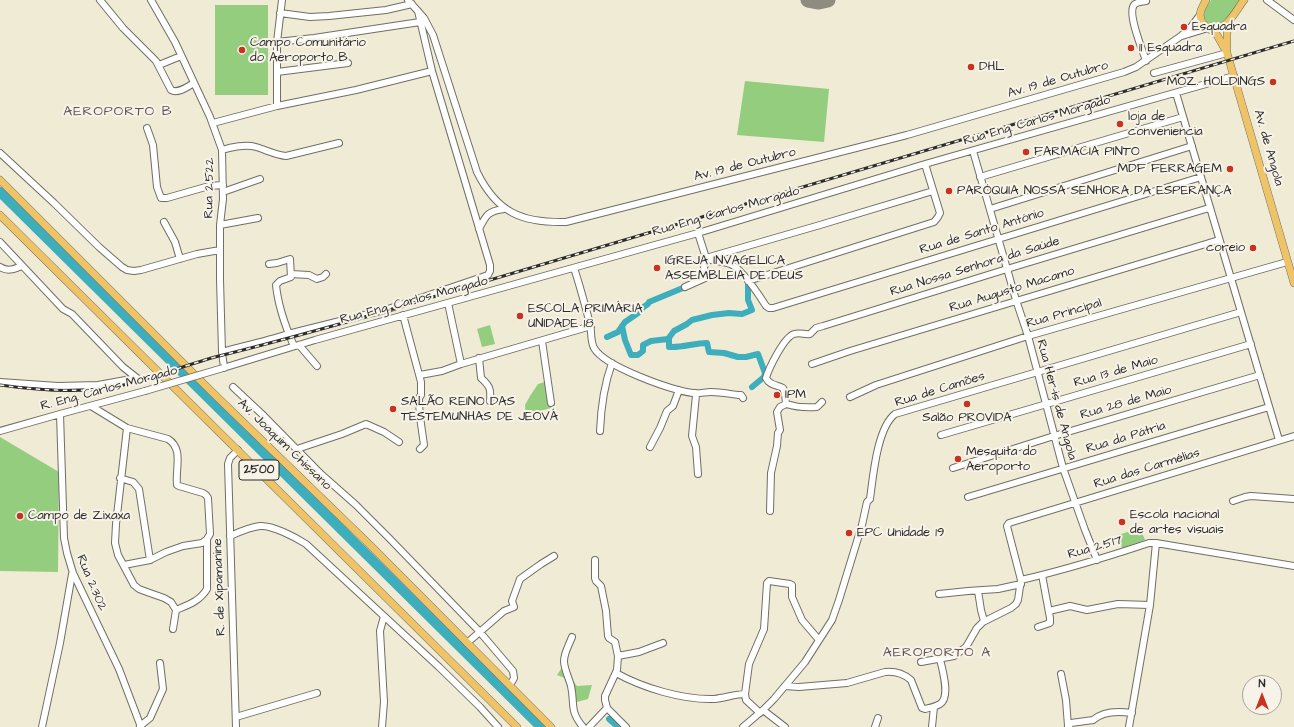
<!DOCTYPE html>
<html>
<head>
<meta charset="utf-8">
<style>
  body { margin:0 }
  #map { position:relative; width:1294px; height:727px; overflow:hidden; background:#f0ebd5; font-family:"Architects Daughter",sans-serif }
  canvas { display:block }
  .north { position:absolute; left:1242px; top:675px; width:40px; height:40px; box-sizing:border-box; background:#f7f3e8; border:1px solid #a5a39c; border-radius:50%; rotate:0deg; font-size:11px; font-weight:700; line-height:16px; text-align:center; color:#2b2b2b }
  .north::after { content:''; display:block; margin:auto; width:14px; height:18px; background:#c8321e; clip-path:polygon(50% 0,100% 100%,50% 72%,0 100%) }
</style>
</head>
<body>
<div id="map">
<canvas width="1294" height="727"></canvas>
<div class="north">N</div>
</div>
<script>
const ctx = document.querySelector('canvas').getContext('2d');
ctx.lineJoin = 'round';
function paint(path, color) {
  ctx.fillStyle = color;
  ctx.fill(path, 'evenodd');
}
function trace(path, color, width, dash) {
  ctx.strokeStyle = color;
  ctx.lineWidth = width;
  ctx.lineCap = dash ? 'butt' : 'round';
  ctx.setLineDash(dash || []);
  ctx.stroke(path);
}
function label(font, color, halo, rows, align = 'center') {
  ctx.font = font + ' "Architects Daughter",sans-serif';
  ctx.lineWidth = 4;
  ctx.setLineDash([]);
  ctx.textBaseline = 'middle';
  ctx.strokeStyle = halo;
  ctx.fillStyle = color;
  for (const [text, x, y, turn = 0] of rows) {
    ctx.save();
    ctx.translate(x, y);
    ctx.rotate((+turn || 0) * Math.PI / 180);
    ctx.textAlign = isNaN(turn) ? turn : align;
    if (halo) ctx.strokeText(text, 0, 0);
    ctx.fillText(text, 0, 0);
    ctx.restore();
  }
}
paint(new Path2D(`
  M1211 0H1240C1232 11 1226 27 1211 27 1200 17 1204 11 1211 0Z
  M215 5H268V95H215Z
  M745 81 829 89 824 142 737 135Z
  M490 325 495 344 482 347 477 329Z
  M548 381 551 408 526 415 525 405 530 396 538 384Z
  M0 437 59 472 58 572 0 571Z
  M1140 528 1145 540 1122 548 1118 535Z
  M565 663 570 677 577 686 592 685 588 699 573 703 567 679 557 675Z`), '#95cd7f');
trace(new Path2D(`
  M622 326 625 340 631 355H638L643 351V345L651 341 668 339 674 331 687 324 692 320 712 315 729 313 742 314 752 310 748 300V279L750 280
  M607 337 618 332 625 322 641 311 642 308 648 304 649 302 690 285
  M669 338V347C682 348 694 343 707 343L709 352 724 353 738 357H746L758 354 765 373 764 377 752 387
  M609 719 618 727`), '#3eadbc', 6);
trace(new Path2D(`
  M0 192 541 727`), '#3eadbc', 10);
trace(new Path2D(`
  M808 0 819 2 828 0`), '#8e8b80', 15);
const minor = new Path2D(`
  M100 0 123 28 156 61 171 90C178 94 187 87 194 83
  M151 0 175 42 210 117 222 150 223 199 220 225V279L222 352 224 368
  M408 0 424 18 433 35 477 172C497 213 522 223 566 222L907 135 1124 72 1136 67 1181 36 1191 27 1200 15
  M1267 0 1294 20
  M1146 1C1142 2 1136 2 1134 5 1127 14 1143 51 1146 61
  M280 13 310 17 329 16 386 10 412 4
  M1182 36 1208 28
  M277 42 314 38 420 22
  M159 65 181 56
  M277 72 348 63
  M1154 73 1227 53
  M1176 93 1279 440
  M277 106V42L282 0
  M213 123 277 106 356 90 432 71
  M147 128 153 145 157 187 161 198H167L209 186 223 185
  M222 150C231 147 246 144 256 147 266 150 276 155 286 156L339 143
  M973 151 1016 300 1028 336 1063 468 1085 530 1097 560
  M0 153 54 203 99 247 122 267 127 270 134 271 141 270 197 254 220 250
  M980 177 1183 117
  M223 192 260 179
  M990 209 1192 146
  M164 222 175 242 180 259
  M220 225 258 218
  M479 229C486 215 488 211 504 209
  M0 242 63 309 72 314 123 367 137 378 98 385 58 386 0 382
  M706 258C713 262 722 261 730 264 742 268 759 295 766 306L769 308H773L1201 177
  M706 258 820 225 933 191
  M269 264 277 263 290 259 291 277 280 281 276 285C278 305 286 328 294 346
  M0 267C8 272 14 269 22 266
  M574 268C580 286 585 305 590 324 592 332 590 340 594 348 605 367 671 390 693 393 699 394 705 392 711 392 720 392 730 394 739 395H741L743 398
  M291 274 309 275 317 279 323 277 326 274
  M748 281 934 222 938 217 940 213 925 164
  M685 287 705 278 704 268 706 258 698 233
  M448 303 461 364
  M403 315 421 382V395L419 398V402L420 417 424 445 420 449
  M542 341 551 403
  M299 345 317 366
  M222 352C244 346 266 341 288 334L388 309 488 275 490 271V265L432 71 418 11
  M479 358 481 378C490 386 491 389 490 401
  M812 364 850 351 1219 240
  M223 368 315 340 698 233 925 164 1234 76
  M420 375 442 371 461 364 591 326
  M233 387 264 416 321 474 356 505 388 537 479 631 513 671 514 678 510 685
  M695 393 696 395 692 436 696 447 698 474
  M850 397 876 385 1028 336 1287 262
  M786 404C796 407 806 408 817 407L822 402
  M91 406 127 428 168 439C184 449 175 469 177 485L179 486 203 493 206 495 208 498 210 534 207 539V589C200 601 188 605 176 610
  M60 414 64 538 67 553 73 573 119 669 141 727
  M127 428 116 524 115 543 118 555 134 585 139 589 147 592 164 598 171 602 176 610 173 629
  M0 431 60 414 145 391
  M600 431C601 407 604 385 612 363
  M941 435 1251 344
  M650 447 660 428 667 411 673 406 679 390
  M297 449 342 434 366 424 384 432 399 442
  M953 468 1054 436 1260 375
  M120 478 133 482 139 489 150 560
  M968 497 1269 407
  M1233 501 1245 497 1251 496 1294 499
  M770 511 771 473 777 446 778 433 780 430 777 412 780 407 786 404 785 394 783 388C777 385 769 385 766 378 769 368 784 337 794 334 800 332 805 335 810 334L816 328 823 326 1007 269 1209 208
  M230 536C239 532 250 527 260 526 272 525 295 537 306 544L439 667 480 707 498 727
  M595 560V578L596 581 601 586 606 611 608 636 609 638 615 642 618 656 617 670 605 696V700L607 708 626 727
  M124 565 150 560 166 552 183 546 202 543 207 539
  M1021 580C1064 570 1107 557 1149 543H1156L1294 566
  M978 591 981 610 984 621
  M939 594 968 591 998 589 1021 584
  M1049 611 1070 606 1087 610 1118 604 1150 605
  M1038 627 1050 623V618L1042 575
  M572 637C569 645 564 653 564 661 564 669 569 678 571 686 575 703 569 711 583 727
  M467 643 504 611 514 607 512 601 520 579 541 564 554 556
  M618 656 639 652 663 643
  M921 662 954 656 966 647 977 628 983 622 1011 608 1016 604 1018 600 1021 580 1008 530 1007 526 1009 523 1294 436
  M616 673C643 688 683 700 714 699 725 698 735 694 745 694
  M1061 674 1066 700 1068 726
  M785 686 799 687 847 683 885 672C894 671 904 674 911 680L922 708 925 709C929 708 935 707 940 704 951 697 942 669 940 659
  M763 710 785 727
  M760 713 746 700 745 694 749 664 764 629 767 583 769 581 790 584 792 585V597L802 620 819 640
  M236 717 317 693
  M1093 720C1103 711 1119 711 1132 713
  M140 726 150 718 163 689 160 663
  M42 727 60 643 72 574
  M236 727 228 464 230 458 238 450
  M382 727 384 702 380 631 384 616
  M589 727 607 708
  M743 727 763 710 774 699 805 662 832 620 839 600 862 525 867 502 870 499C873 477 877 428 895 414L1241 312
  M875 727 878 718
  M932 727 934 707
  M1068 727 1071 723 1093 720
  M1129 727 1150 605 1156 543`);
const major = new Path2D(`
  M1206 0 1201 10 1200 15 1202 23 1217 35 1226 51
  M1229 21 1227 33V53L1294 283
  M1211 30C1228 29 1235 12 1244 0
  M0 180 212 392 370 545 551 727
  M0 215 517 727`);
trace(minor, '#706e66', 8);
trace(major, '#706e66', 8);
trace(minor, '#fff', 6);
trace(major, '#efc469', 7);
const rail = new Path2D(`
  M0 385C35 390 80 393 115 387 150 380 184 365 219 356 276 342 333 326 389 310L1294 41`);
trace(rail, '#2b2b2b', 3);
trace(rail, '#f7f3e8', 1.5, [4.5]);
const minorBridge = new Path2D(`
  M145 391 223 368`);
trace(minorBridge, '#706e66', 8, []);
trace(minorBridge, '#fff', 6);
for (const [x, y, r, color] of [
  [1184,27,4,"#c8321e"],
  [1131,48,4,"#c8321e"],
  [242,50,4,"#c8321e"],
  [971,67,4,"#c8321e"],
  [1273,82,4,"#c8321e"],
  [1120,124,4,"#c8321e"],
  [1026,152,4,"#c8321e"],
  [1230,169,4,"#c8321e"],
  [949,191,4,"#c8321e"],
  [1253,248,4,"#c8321e"],
  [657,268,4,"#c8321e"],
  [520,316,4,"#c8321e"],
  [777,395,4,"#c8321e"],
  [967,404,4,"#c8321e"],
  [393,409,4,"#c8321e"],
  [958,459,4,"#c8321e"],
  [20,516,4,"#c8321e"],
  [1122,522,4,"#c8321e"],
  [849,533,4,"#c8321e"]
]) {
  const dot = new Path2D();
  dot.arc(x, y, r, 0, 2 * Math.PI);
  ctx.fillStyle = color;
  ctx.fill(dot);
  trace(dot, '#f7f3e8', 1.5);
}
for (const [x, y, w] of [
  [259,470,40]
]) {
  const box = new Path2D();
  box.roundRect(x - w / 2, y - 10, w, 20, 3);
  ctx.fillStyle = '#f7f3e8';
  ctx.fill(box);
  trace(box, '#2b2b2b', 1);
}
label('bold 12px', '#2b2b2b', null, [
  ["2500",259,470]
]);
label('13px', '#2b2b2b', '#f7f3e8', [
  ["Esquadra",1192,27],
  ["Campo Comunitário",250,43],
  ["do Aeroporto B",250,58],
  ["11 Esquadra",1139,48],
  ["DHL",979,67],
  ["MOZ. HOLDINGS",1265,82,"right"],
  ["loja de",1128,117],
  ["conveniencia",1128,132],
  ["FARMACIA PINTO",1034,152],
  ["MDF FERRAGEM",1222,169,"right"],
  ["PARÓQUIA NOSSA SENHORA DA ESPERANÇA",957,191],
  ["coreio",1245,248,"right"],
  ["IGREJA INVAGELICA",665,261],
  ["ASSEMBLEIA DE DEUS",665,276],
  ["ESCOLA PRIMÁRIA",528,309],
  ["UNIDADE 18",528,324],
  ["IPM",785,395],
  ["SALÃO REINO DAS",401,402],
  ["TESTEMUNHAS DE JEOVÁ",401,417],
  ["Salão PROVIDA",967,418,"center"],
  ["Mesquita do",966,452],
  ["Aeroporto",966,467],
  ["Escola nacional",1130,515],
  ["de artes visuais",1130,530],
  ["Campo de Zixaxa",28,516],
  ["EPC Unidade 19",857,533]
], 'left');
label('13px', '#2b2b2b', '#f7f3e8', [
  ["Av. 19 de Outubro",1058,80,-16],
  ["Rua Eng. Carlos Morgado",1037,121,-16],
  ["Av. de Angola",1268,148,74],
  ["Av. 19 de Outubro",745,165,-14],
  ["Rua 2.522",210,188,-89],
  ["Rua Eng. Carlos Morgado",726,212,-16],
  ["Rua de Santo António",982,232,-17],
  ["Rua Nossa Senhora da Saúde",975,267,-17],
  ["Rua Augusto Macamo",1012,290,-17],
  ["Rua Eng. Carlos Morgado",414,301,-15],
  ["Rua Principal",1064,314,-16],
  ["Rua 13 de Maio",1116,372,-16],
  ["R. Eng. Carlos Morgado",109,389,-15],
  ["Rua de Camões",940,390,-17],
  ["Rua Her-is de Angola",1056,400,75],
  ["Rua 28 de Maio",1126,403,-16],
  ["Rua da Pátria",1126,438,-17],
  ["Av. Joaquim Chissano",284,445,44],
  ["Rua das Carmélias",1147,469,-17],
  ["Rua 2.517",1095,548,-16],
  ["Rua 2.302",91,583,67],
  ["R. de Xipamanine",220,587,-92]
]);
ctx.letterSpacing = '1px';
label('14px', '#655057', '#f7f3e8', [
  ["AEROPORTO B",118,112],
  ["AEROPORTO A",937,653]
]);
ctx.letterSpacing = '0px';
</script>
</body>
</html>
